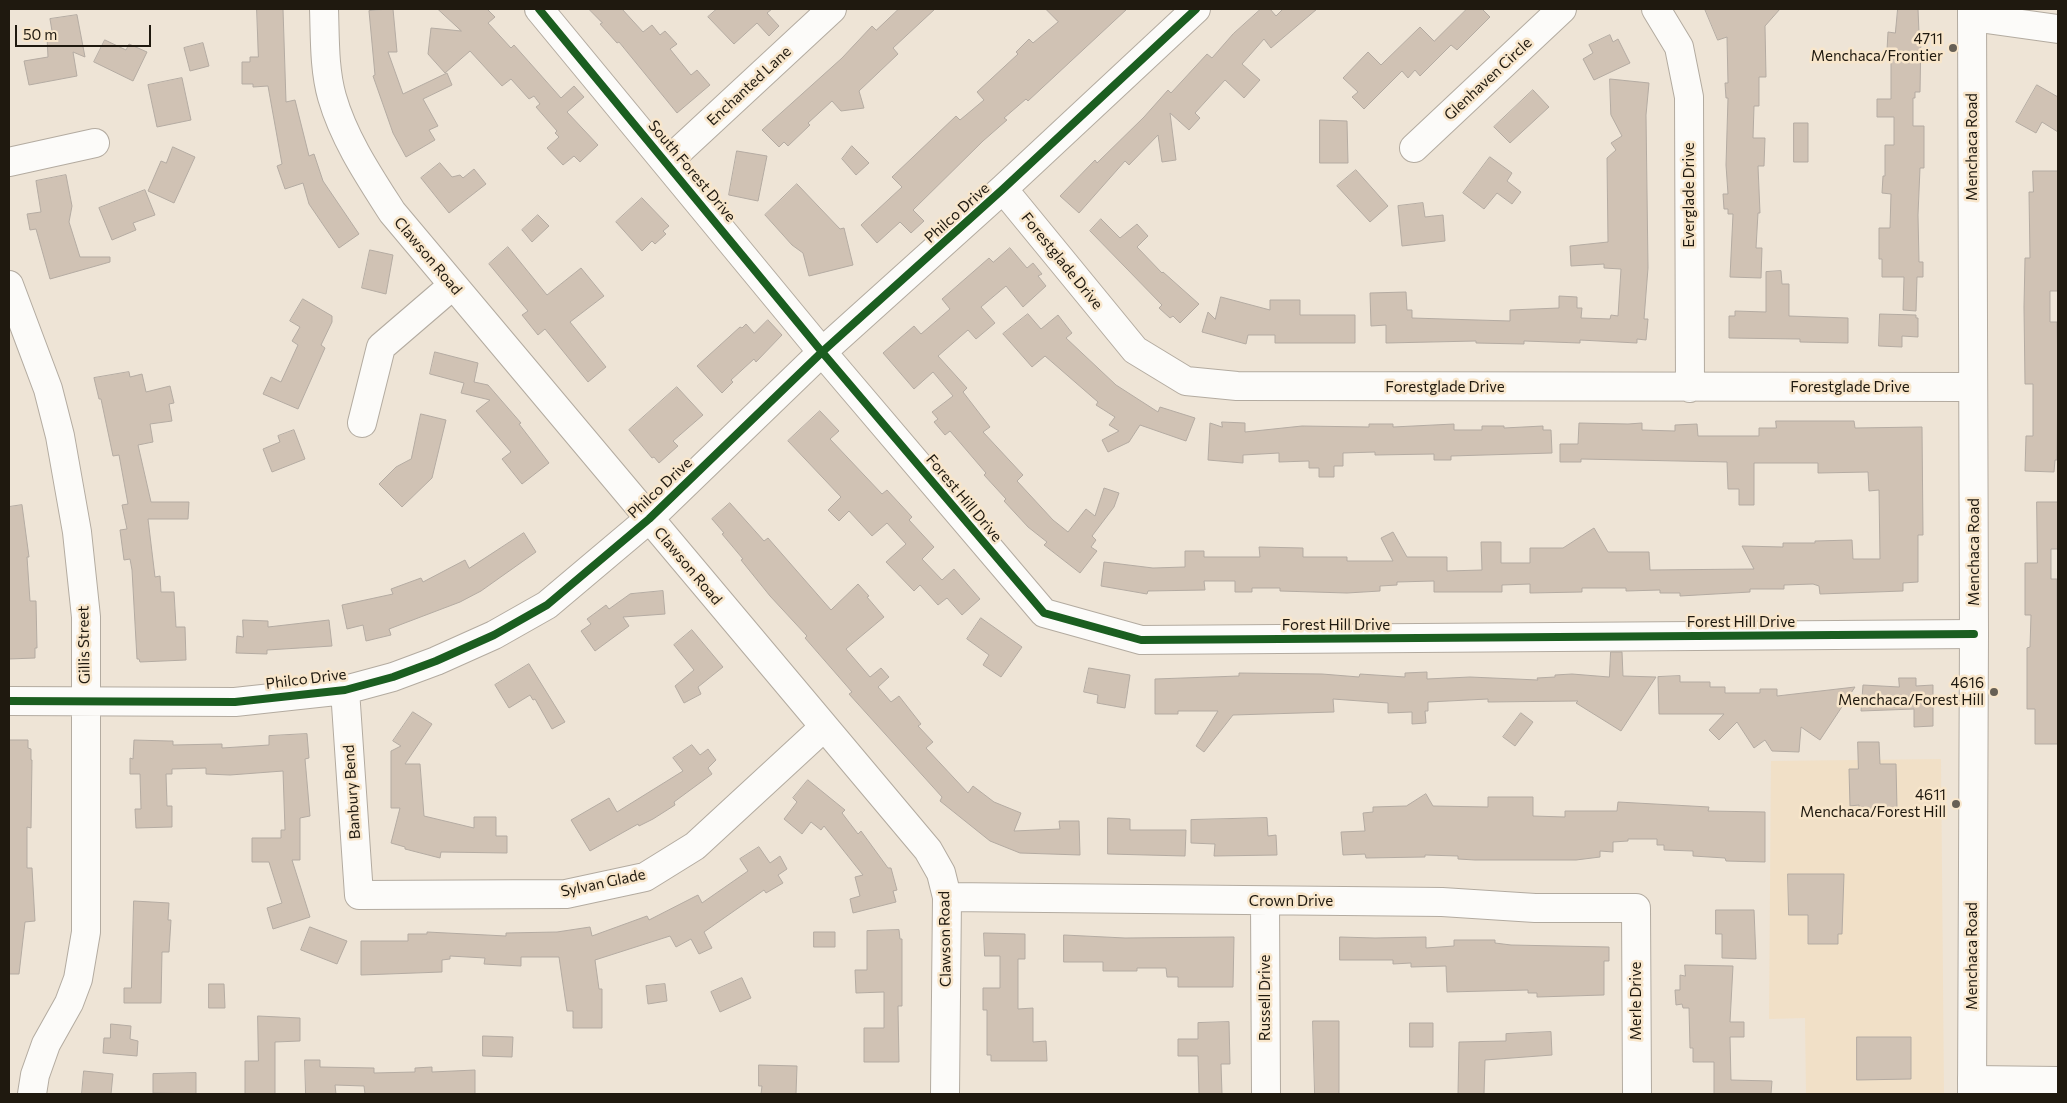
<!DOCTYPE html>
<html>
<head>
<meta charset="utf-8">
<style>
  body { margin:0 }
  #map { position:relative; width:2067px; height:1103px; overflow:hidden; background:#eee4d6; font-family:Commissioner,sans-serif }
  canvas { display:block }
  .frame { position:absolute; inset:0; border:10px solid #1f190f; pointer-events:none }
  .scale { position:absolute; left:15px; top:25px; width:136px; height:22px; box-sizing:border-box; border:2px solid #1f190f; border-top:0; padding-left:6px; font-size:15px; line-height:18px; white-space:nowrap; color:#1f190f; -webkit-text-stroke:4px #f8e6cb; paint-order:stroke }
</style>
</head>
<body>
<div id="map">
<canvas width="2067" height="1103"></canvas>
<div class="frame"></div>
<div class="scale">50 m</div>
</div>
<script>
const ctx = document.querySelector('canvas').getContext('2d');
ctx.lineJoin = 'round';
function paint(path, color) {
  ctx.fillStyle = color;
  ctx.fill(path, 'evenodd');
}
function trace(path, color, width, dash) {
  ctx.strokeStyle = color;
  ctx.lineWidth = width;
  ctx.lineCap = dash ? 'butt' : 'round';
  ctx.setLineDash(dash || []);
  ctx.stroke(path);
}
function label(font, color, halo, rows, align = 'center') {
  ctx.font = font + ' Commissioner,sans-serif';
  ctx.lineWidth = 5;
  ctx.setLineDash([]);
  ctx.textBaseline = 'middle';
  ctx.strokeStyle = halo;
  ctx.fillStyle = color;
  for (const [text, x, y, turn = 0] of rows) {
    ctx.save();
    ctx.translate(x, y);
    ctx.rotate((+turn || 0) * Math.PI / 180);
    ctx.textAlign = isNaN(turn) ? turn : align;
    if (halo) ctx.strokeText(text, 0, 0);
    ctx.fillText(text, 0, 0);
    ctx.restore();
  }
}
paint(new Path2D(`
  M1941 759 1944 1094H1806L1805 1018 1769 1019 1771 761Z`), '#f1e0c7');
const building = new Path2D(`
  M257 9H283L286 102 295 100 309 156 314 154 323 181 359 234 339 248 309 204 303 183 285 189 277 166 282 164 268 86 253 87V84H242V62H250V57H258Z
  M393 9 397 52H388L403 94 447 73 452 85 423 99 438 126 429 130 435 140 406 157 393 133 373 76 375 75 369 11Z
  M438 9H487L495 17 488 23 511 48 514 45 561 98 574 86 584 97 567 112 598 145 580 162 574 156 563 165 547 148 559 137 555 133 557 131 536 107 540 104 534 96 529 99 511 79 502 86 470 51 445 73 428 54 431 28 461 31Z
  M589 9H622L643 32 652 25 660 35 665 31 677 44 670 49 691 75 697 70 710 85 677 113 619 42 617 43 600 24 602 23Z
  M717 9H772L767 13 779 26 769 36 757 23 734 44 708 17Z
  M899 9H935L893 48 898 54 859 91 864 108 841 111 832 101 808 123 810 125 788 146 784 142 779 147 762 130 842 58 872 26 876 30Z
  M1046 9H1127L1028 101 1026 99 1004 118 1007 120 983 141 913 210 924 221 911 233 900 222 877 243 861 225 902 187 892 177 956 116 960 120 984 100 977 92 1018 54 1016 52 1029 39 1033 43 1058 22Z
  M1261 9H1270L1276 16 1283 9H1317L1271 48 1264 39 1242 64 1260 80 1244 98 1225 80 1195 113 1200 118 1189 130 1170 113 1176 160 1162 162 1158 135 1129 165 1125 161 1079 213 1060 196 1095 160 1097 163 1144 117 1168 90 1171 93 1207 54 1212 58 1233 34Z
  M1467 9H1482L1490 17 1457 50 1451 45 1420 76 1415 70 1408 78 1402 71 1364 109 1352 97 1358 92 1343 78 1368 52 1381 65 1420 27 1434 41Z
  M1705 9H1780L1765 26 1766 77H1759V106H1754L1753 138H1765L1764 166H1758L1760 213H1758L1756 248H1762L1761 278 1730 277 1733 214H1728V209H1724L1723 194H1728L1726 165 1728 98H1726L1725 83H1728L1727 37 1718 40Z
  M1898 9H1918L1919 33H1921L1920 92H1915V98H1913V126H1924V168H1920L1918 215 1919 262H1923V277H1917L1916 311 1903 310 1904 277H1882V259H1879V228H1890L1891 194 1882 193 1883 176H1885V145H1894V117H1877V99H1891V50H1887L1888 32 1895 33Z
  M77 15 85 57 73 52 77 76 29 85 24 61 48 57 47 37H53L50 19Z
  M1610 35 1613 42 1618 39 1630 63 1594 80 1583 59 1593 53 1589 45Z
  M105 40 126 50 129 44 147 52 133 81 94 62Z
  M203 43 209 66 190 71 184 48Z
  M182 78 191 120 157 127 148 85Z
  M1610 79 1649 83 1646 115 1648 268 1644 319H1648L1646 340 1637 339V343L1580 340V343L1524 341V344L1476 343V341L1386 343V325L1371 326 1370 293 1406 292 1407 310H1412V318L1510 321V310L1559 308V296L1577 297V308H1582L1581 318 1610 319 1611 315 1618 316 1621 269 1604 268V264L1571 266 1570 246 1608 242 1607 158 1616 150 1611 143 1622 136 1611 115Z
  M2037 85 2058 97V132L2042 122 2036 133 2016 122Z
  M1533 90 1549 107 1510 143 1494 127Z
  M1320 120 1347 121 1348 163H1320Z
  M1794 123H1808V162H1794Z
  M852 146 869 163 856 175 842 159Z
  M173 147 195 157 174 203 148 191 161 161 166 163Z
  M737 151 767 156 758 201 729 195Z
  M1490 157 1512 173 1507 181 1521 192 1512 204 1497 193 1484 209 1463 193Z
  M440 163 452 177 460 175 463 178 474 169 486 184 449 213 421 178Z
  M1356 170 1388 206 1370 222 1337 186Z
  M2033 171H2058V291H2050V322H2057L2058 367 2057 460H2055L2054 472 2025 471 2026 436H2033V384H2025L2024 307 2025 258H2030L2029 192H2033Z
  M66 175 72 206 69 222 80 257H110V262L50 279 36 229 30 230 27 214 41 212 36 181Z
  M797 184 840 229 844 228 853 265 809 276 803 253 792 245 765 215Z
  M145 190 155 215 133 223 136 230 112 240 99 208Z
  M642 198 669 226 663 231 666 234 655 244 652 241 642 251 616 222Z
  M1423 203 1425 217 1443 215 1445 241 1402 246 1398 206Z
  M538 215 549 226 532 242 522 230Z
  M1101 219 1120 238 1137 224 1148 236 1137 247 1162 273 1163 272 1199 304 1180 323 1173 316 1170 318 1159 308 1162 305 1090 231Z
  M508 247 547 295 581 268 604 296 570 322 606 367 588 382 545 329 538 335 522 315 528 311 489 264Z
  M1010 248 1027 268 1033 263 1042 274 1038 276 1046 286 1023 307 1006 286 981 307 995 323 976 339 968 330 938 356 967 388 963 392 990 427 983 432 1023 475 1017 481 1053 520 1068 532 1086 509 1095 516 1104 488 1119 493 1114 507 1092 536 1096 540 1091 547 1097 551 1080 573 1044 545 1047 542 1028 527 1004 501 1006 499 984 475 986 473 950 431 945 435 934 422 938 419 932 412 953 396 933 372 914 389 883 353 914 326 921 334 950 309 942 299 989 258 993 262Z
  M370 250 393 255 386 294 362 288Z
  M1781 271 1782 284H1789V316L1848 318V343L1800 342V339L1729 338V316H1735V311L1766 312V272Z
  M1221 297 1270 310V300H1300V315H1355V343H1275V335H1248L1246 344 1202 332 1208 312 1215 319Z
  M303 299 332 316V322L321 345 325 348 298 409 263 394 271 377 281 382 298 345 292 341 300 327 290 321Z
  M1028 314 1041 329 1058 315 1072 333 1066 338 1116 385 1158 412 1160 407 1195 418 1186 441 1140 425 1129 442 1108 452 1102 440 1119 431 1109 425 1115 417 1096 405 1098 402 1045 356 1032 367 1003 334Z
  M1880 314 1916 315V318H1918V337L1902 336V347L1879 346Z
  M768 320 782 335 756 362 754 359 731 380 733 382 722 393 697 366 740 327 742 328 746 324 754 333Z
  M435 352 478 363 474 382 488 385 521 423 519 424 549 463 522 484 502 459 511 452 476 411 490 400 461 393 464 383 430 374Z
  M129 372 130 377 142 374 146 392 170 386 174 403 169 404 172 421 150 424 153 442 138 445 151 502H189L188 519H148L155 577 160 576 161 592H174L176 627H185L186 660 140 662 139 659H137L132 570 130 559 124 560 120 530 127 529 122 505 128 504 119 455 113 456 101 399H99L94 378Z
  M677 387 703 415 673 441 678 446 659 463 654 457 652 458 629 430Z
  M820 411 839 431 830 439 882 494 887 490 912 517 909 520 934 547 922 559 942 580 954 569 980 599 962 615 947 598 938 605 920 585 914 591 886 562 906 544 887 523 872 536 849 511 839 521 828 510 841 497 788 441Z
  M421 414 446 420 432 478 402 507 379 484 396 467 411 459Z
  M1776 421H1854L1855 428 1922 427 1923 535H1918V582L1903 583V591L1820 594 1819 586 1813 584 1784 585V589H1750V592L1680 596V593H1660V590L1626 591V588H1582V592L1530 593V584L1502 585V592H1434V581L1397 582V585L1380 586V591L1347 593 1280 591V588H1252V592H1235V581H1204L1205 590 1148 591 1147 594 1101 586 1104 562 1153 568 1185 567V551H1204V557H1260L1259 547 1303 548V557H1347V561H1393L1381 538 1393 532 1407 557H1447V571L1482 570 1481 542H1501V563H1530V548H1563L1594 528 1608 552H1649L1650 570 1754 569 1742 546 1783 547V543H1815V541L1852 540 1853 559H1880L1879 490 1869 491 1868 472 1818 473V463H1754V505H1739V489H1728L1727 462 1581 459V462H1560V444H1578L1579 423 1628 424 1642 423V430L1675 431V425L1697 424 1698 436H1759V428H1776Z
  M1222 422 1245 423V432L1302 426 1369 427V424H1393V427L1454 424V430H1482V426H1504V428L1543 426V430H1551L1552 453 1451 456V460H1434V454L1375 455V452L1343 453V466H1334V477H1319V468H1309V461L1279 462V453L1243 455V463L1208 460 1210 423 1222 427Z
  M294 430 305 459 272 472 263 449 280 442 278 436Z
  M2037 502H2058V549H2051V579H2057L2058 744H2035V709H2027V648L2030 647 2031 615H2025V563H2037Z
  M730 503 764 541 768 538 831 610 858 584 869 596 867 597 884 617 846 649 870 677 881 668 889 677 878 687 891 702 899 696 921 724 918 726 933 742 926 748 968 793 973 786 994 802 1021 813 1014 831 1060 829 1059 821H1079L1080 855 1020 853 990 841 940 801 942 797 849 694 852 692 805 638 807 636 770 596 741 560 743 559 722 534 724 533 712 519Z
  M22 505 29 557H27L30 601H36L37 648H35V658L9 659V507Z
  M524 533 536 552 481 591 460 602 389 629 391 635 366 641 363 625 347 629 342 605 393 594 391 589 421 578 423 582 465 560 469 568Z
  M663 591 665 614 623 617 629 626 595 651 581 631 591 624 587 619 606 605 609 609 630 594Z
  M981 618 1022 647 1001 677 983 665 989 655 967 639Z
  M243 620 268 621V627L329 620 332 646 267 650V654L236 653 237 636 243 637Z
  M692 630 723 667 698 687 701 694 684 703 675 686 694 670 674 645Z
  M1611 652H1622L1623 676 1656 677 1621 731 1576 703 1578 701 1488 702V699L1428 702V711H1425L1426 723 1412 724V712L1388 713V703L1333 699 1334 712 1233 715 1204 752 1196 746 1218 711H1178V714H1155V679L1239 676V673L1322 674 1359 677 1360 674 1405 677V673L1427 672V679L1470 677 1538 680 1537 678 1555 677V675L1572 674 1609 677Z
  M529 664 565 722 552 729 535 699 533 700 530 695 509 708 495 685Z
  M1089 668 1130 675 1125 708 1097 703 1098 695 1084 692Z
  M1680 676V682H1710V687H1725V693H1760V689H1777V696L1855 687 1820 740 1801 727 1799 752 1772 751 1765 740 1754 748 1737 722 1719 740 1709 730 1724 714H1659L1658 677Z
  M1899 678H1916V686L1933 685V726L1914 727V709L1861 711 1863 685 1899 687Z
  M413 712 432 724 405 764H420L424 816 474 828V817H496V836H507V853L441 852 440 858 405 849V847L391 843 400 808H391V751L401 746 393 741Z
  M1521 713 1533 722 1515 746 1503 737Z
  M307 734 309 758 305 759 310 816 300 818V860H292L310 917 273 929 267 908 282 903 269 862H252V838H281V830H285L283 771 230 775 206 774V768L172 769V774H166L167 806H172V827L136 828 135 809H141L140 774H130V758L133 759 134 740 169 741H173V745L222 744V748L269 745V736Z
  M9 740H28V748L31 749V760H32L31 828 27 827V868H32L35 921 25 922 19 974H9Z
  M1858 742H1879L1880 764H1896L1897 809 1859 810V805L1850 806 1849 769H1858Z
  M692 745 700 755 708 749 716 760 708 768 712 774 674 802 675 805 653 819 639 826 638 824 590 851 571 820 609 798 617 812 683 771 673 758Z
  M808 780 845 810 842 813 858 834 861 831 888 868H891L897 890 893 891 896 902 853 913 850 899 860 896 855 877 863 875 824 826 821 830 811 822 802 834 784 819 797 802 793 798Z
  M1426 794 1433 806 1488 807V797H1533V816L1565 817V811H1617L1618 802 1709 807 1708 811 1765 812V862L1726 861 1725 858 1693 856V851L1664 850V845H1657V839H1628V841L1613 842V852L1600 851V857L1576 860H1475L1458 859V856L1425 855V857L1366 858 1365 854 1343 855 1341 832 1365 831 1363 813 1373 812V807L1406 806Z
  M1108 818 1130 819V830H1186L1185 856 1108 854Z
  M1267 818 1268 836 1276 835 1277 855 1214 856 1215 844 1191 843V820Z
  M759 847 770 863 780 856 787 869 778 875 783 883 766 893 764 890 704 932 712 948 699 954 691 939 676 947 670 936 595 960 599 989H602V1028H573V1011H567L559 957H521V966L484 964 485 958 450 956V959L442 960V972L361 975V941H408V934H427V932L506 936V933L557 932 590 927 592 936 647 916 649 920 698 895 702 903 748 871 740 859Z
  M1788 874H1844L1842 934H1838V944H1808V915H1789Z
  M134 901 169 903 168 920H171L169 952H162L161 1003H124V988H131Z
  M1716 910H1754L1756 959 1722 958V934H1716Z
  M310 927 347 941 337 964 301 950Z
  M899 930 900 939H902V1006H898L899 1062H864V1028H884V992L856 993 855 970H867V931Z
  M814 932H835V947H814Z
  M984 933 1025 934V959H1018V1009L1033 1008V1042L1046 1041 1047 1061H991V1055H987V1010H983V988H1000V956H985Z
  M1064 935 1125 938 1234 937 1233 987H1178V977H1167L1166 968H1137V971H1103V962H1064Z
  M1340 937 1375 938 1426 937V948L1454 946V940H1495V943L1511 945 1609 947V961H1604V995L1537 997V993H1528V990L1447 992 1446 966 1411 967V963L1393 964V960H1340Z
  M1685 965 1733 966 1730 1022H1744V1037H1730L1731 1080 1772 1081 1771 1094H1714V1062H1693V1048H1690L1689 1008H1683L1682 1004 1676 1005 1675 990H1680V975L1685 976Z
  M742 978 751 998 720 1012 711 992Z
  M209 984H224L225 1008H209Z
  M665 984 667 1001 648 1004 646 986Z
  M258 1016 300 1018V1041L275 1042V1094H245V1061H258Z
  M1313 1021H1339V1094H1315Z
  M1229 1022 1230 1064H1221L1222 1094H1199L1198 1056H1178V1039H1198V1023Z
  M1410 1023H1433V1047H1410Z
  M111 1024 131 1026 130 1039 138 1041 137 1056 103 1053 104 1038H110Z
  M1551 1032 1552 1055 1485 1060 1484 1094H1458L1459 1042 1506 1041V1034Z
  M483 1036 513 1037 512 1057 483 1056Z
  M1857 1037H1911V1079L1857 1080Z
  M305 1060H320V1067L374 1068V1073L415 1072V1068L432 1067V1072L475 1070V1094H365L364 1086 335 1085 336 1094H306Z
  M759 1065 797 1066 796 1094H761L762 1086H759Z
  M84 1071 113 1074 111 1094H82Z
  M196 1073V1094L153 1093V1074Z`);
paint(building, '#d0c2b4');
trace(building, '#b4aba2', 1);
const minor = new Path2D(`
  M324 9C325 37 324 69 332 97 344 139 369 176 392 212L928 850 941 873 947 897 945 1094
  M539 9 822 352 1044 613 1141 640 1974 634
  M1656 9 1679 47 1689 97 1690 388
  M1972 17 2058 29
  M1414 148 1562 9
  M9 162 95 143
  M667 162 832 9
  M1003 189 1135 350 1186 381 1237 386 1973 387
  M9 285 48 389 60 436 77 532 86 617V932L78 979 69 1003 46 1044 35 1075 32 1094
  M362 423 381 347 452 286
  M345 690 359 895 566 894 645 877 695 846 823 728
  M9 701 235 702 345 690 393 677 436 661 494 635 547 605 649 519 822 352 1003 189 1196 9
  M947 897 1442 902 1535 908H1636L1637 1094
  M1265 901 1266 1094
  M1972 1080 2058 1081`);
const major = new Path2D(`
  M1972 1094 1974 634 1972 9`);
trace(minor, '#b3aba0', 30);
trace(major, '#b3aba0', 30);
trace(minor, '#fcfbf9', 28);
trace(major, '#fcfbf9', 28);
trace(new Path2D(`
  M539 9 822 352 1044 613 1141 640 1974 634
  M9 701 235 702 345 690 393 677 436 661 494 635 547 605 649 519 822 352 1003 189 1196 9`), '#1b5e20', 8);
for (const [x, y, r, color] of [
  [1953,48,5,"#676055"],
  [1994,692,5,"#676055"],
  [1956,804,5,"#676055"]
]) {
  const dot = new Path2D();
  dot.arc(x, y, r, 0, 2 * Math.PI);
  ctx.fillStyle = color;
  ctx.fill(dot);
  trace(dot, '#f8e6cb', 2);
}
label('15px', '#1f190f', '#f8e6cb', [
  ["4711",1943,39],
  ["Menchaca/Frontier",1943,56],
  ["4616",1984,683],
  ["Menchaca/Forest Hill",1984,700],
  ["4611",1946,795],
  ["Menchaca/Forest Hill",1946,812]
], 'right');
label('15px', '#1f190f', '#f8e6cb', [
  ["Glenhaven Circle",1488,79,-43],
  ["Enchanted Lane",749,86,-43],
  ["Menchaca Road",1972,147,-90],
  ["South Forest Drive",692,171,50],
  ["Everglade Drive",1689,195,-90],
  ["Philco Drive",957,213,-42],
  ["Clawson Road",428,256,50],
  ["Forestglade Drive",1062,261,51],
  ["Forestglade Drive",1445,387],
  ["Forestglade Drive",1850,387],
  ["Philco Drive",660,488,-43],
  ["Forest Hill Drive",964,498,50],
  ["Menchaca Road",1974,552,-90],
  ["Clawson Road",688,566,50],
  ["Forest Hill Drive",1741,622],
  ["Forest Hill Drive",1336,625],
  ["Gillis Street",84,645,-91],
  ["Philco Drive",306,679,-7],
  ["Banbury Bend",352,792,-94],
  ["Sylvan Glade",603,883,-12],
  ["Crown Drive",1291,901],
  ["Clawson Road",945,939,-91],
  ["Menchaca Road",1972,956,-90],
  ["Russell Drive",1265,998,-90],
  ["Merle Drive",1636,1001,-90]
]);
</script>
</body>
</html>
